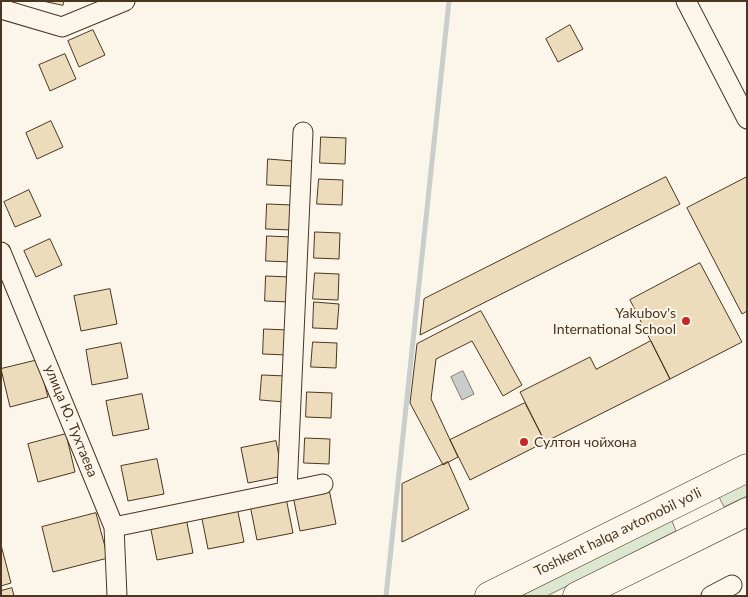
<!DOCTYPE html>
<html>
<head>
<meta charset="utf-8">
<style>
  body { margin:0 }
  #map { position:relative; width:748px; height:597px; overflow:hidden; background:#fbf6e9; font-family:Lato,sans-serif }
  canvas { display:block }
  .frame { position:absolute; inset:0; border:2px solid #4a3520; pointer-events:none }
</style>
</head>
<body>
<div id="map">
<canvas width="748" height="597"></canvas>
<div class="frame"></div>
</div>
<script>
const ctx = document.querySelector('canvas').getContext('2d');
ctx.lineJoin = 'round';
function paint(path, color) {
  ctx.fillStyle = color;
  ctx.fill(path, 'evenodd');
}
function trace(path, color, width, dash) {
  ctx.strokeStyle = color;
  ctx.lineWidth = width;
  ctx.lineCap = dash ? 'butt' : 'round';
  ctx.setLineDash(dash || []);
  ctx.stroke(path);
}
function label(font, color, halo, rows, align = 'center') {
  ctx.font = font + ' Lato,sans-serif';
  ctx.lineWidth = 4;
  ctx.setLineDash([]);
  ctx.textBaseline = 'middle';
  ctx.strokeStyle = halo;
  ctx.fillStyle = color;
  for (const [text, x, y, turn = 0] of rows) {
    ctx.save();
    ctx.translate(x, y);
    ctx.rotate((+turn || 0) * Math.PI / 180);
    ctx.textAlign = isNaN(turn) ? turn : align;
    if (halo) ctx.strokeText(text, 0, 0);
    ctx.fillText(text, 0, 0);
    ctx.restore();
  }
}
const green = new Path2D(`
  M747 482V496L724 507 719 497Z
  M672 521 676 531 547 596H521Z`);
paint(green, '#dce7d0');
trace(green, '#887966', 1);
const water = new Path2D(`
  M463 371 474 394 462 400 451 377Z`);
paint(water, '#c9cecd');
trace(water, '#887966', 1);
trace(new Path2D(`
  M386 596 449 1`), '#c9cecd', 5);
const building = new Path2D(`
  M43 1H64L63 5Z
  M570 25 583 49 558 62 546 39Z
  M93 30 105 55 79 67 68 41Z
  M65 54 76 79 50 91 39 65Z
  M51 121 63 147 37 159 26 133Z
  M321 137 346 138 345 164 320 163Z
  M268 159 293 161 292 186 267 185Z
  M666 177 680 204 420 335 424 299Z
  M747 177V311L742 314 687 208Z
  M319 179 343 180 342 205 317 204Z
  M29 190 41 216 15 227 4 202Z
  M267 204 292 205 291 230 266 229Z
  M315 232 340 233 339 259 314 258Z
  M267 236 292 237 291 262 266 261Z
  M50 239 62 265 36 277 24 251Z
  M700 263 742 342 670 379 630 300Z
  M315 273 339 274 338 300 313 299Z
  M266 276 290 277 289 302 265 301Z
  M110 289 117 324 81 331 74 296Z
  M314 302 339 304 337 329 313 328Z
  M481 311 522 385 503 396 472 341 436 359 431 399 458 457 443 465 410 403 417 344Z
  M264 329 288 330 287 355 263 354Z
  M651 341 670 379 545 442 520 392 590 357 596 369Z
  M313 342 337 343 336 368 311 367Z
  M121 343 128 378 92 385 86 350Z
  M38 360 48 397 10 407 1 369Z
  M262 375 286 376 285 402 260 400Z
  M307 392 332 393 331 418 306 417Z
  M142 394 149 429 113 436 106 401Z
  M525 403 545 442 470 480 450 440Z
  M66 434 75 472 38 482 28 444Z
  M305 438 330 439 329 464 304 463Z
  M276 441 283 476 248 483 241 448Z
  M157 459 164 494 128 501 121 466Z
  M448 462 469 509 402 542V484Z
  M329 489 336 524 300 531 293 496Z
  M286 498 293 533 257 540 250 505Z
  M237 507 244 542 208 549 201 514Z
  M96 513 108 558 53 572 42 527Z
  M186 518 193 553 157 560 150 525Z
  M1 545 11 583 1 586Z
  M12 588 14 596H1V591Z`);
paint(building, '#ecdcbc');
trace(building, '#4a3520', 1);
const minor = new Path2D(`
  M686 1 747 119
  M1 9 62 27 125 1
  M1 252 114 527 117 596
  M287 490 303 132
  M114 527 323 484
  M711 596 732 585`);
const highway = new Path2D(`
  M489 596 747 468
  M577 596 747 512`);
trace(minor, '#4a3520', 21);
trace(highway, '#4a3520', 29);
trace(minor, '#fbf6e9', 19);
trace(highway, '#fbf6e9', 28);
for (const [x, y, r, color] of [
  [686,321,5,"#c62828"],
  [524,442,5,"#c62828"]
]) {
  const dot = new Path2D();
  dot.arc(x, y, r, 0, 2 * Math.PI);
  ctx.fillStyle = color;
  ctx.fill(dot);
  trace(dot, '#fbf6e9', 2);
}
label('14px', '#4a3520', '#fbf6e9', [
  ["Yakubov's",676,313],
  ["International School",676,329],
  ["Султон чойхона",534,442,"left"]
], 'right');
label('14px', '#4a3520', '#fbf6e9', [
  ["улица Ю. Тухтаева",71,421,68],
  ["Toshkent halqa avtomobil yo'li",618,532,-26]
]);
</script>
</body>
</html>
